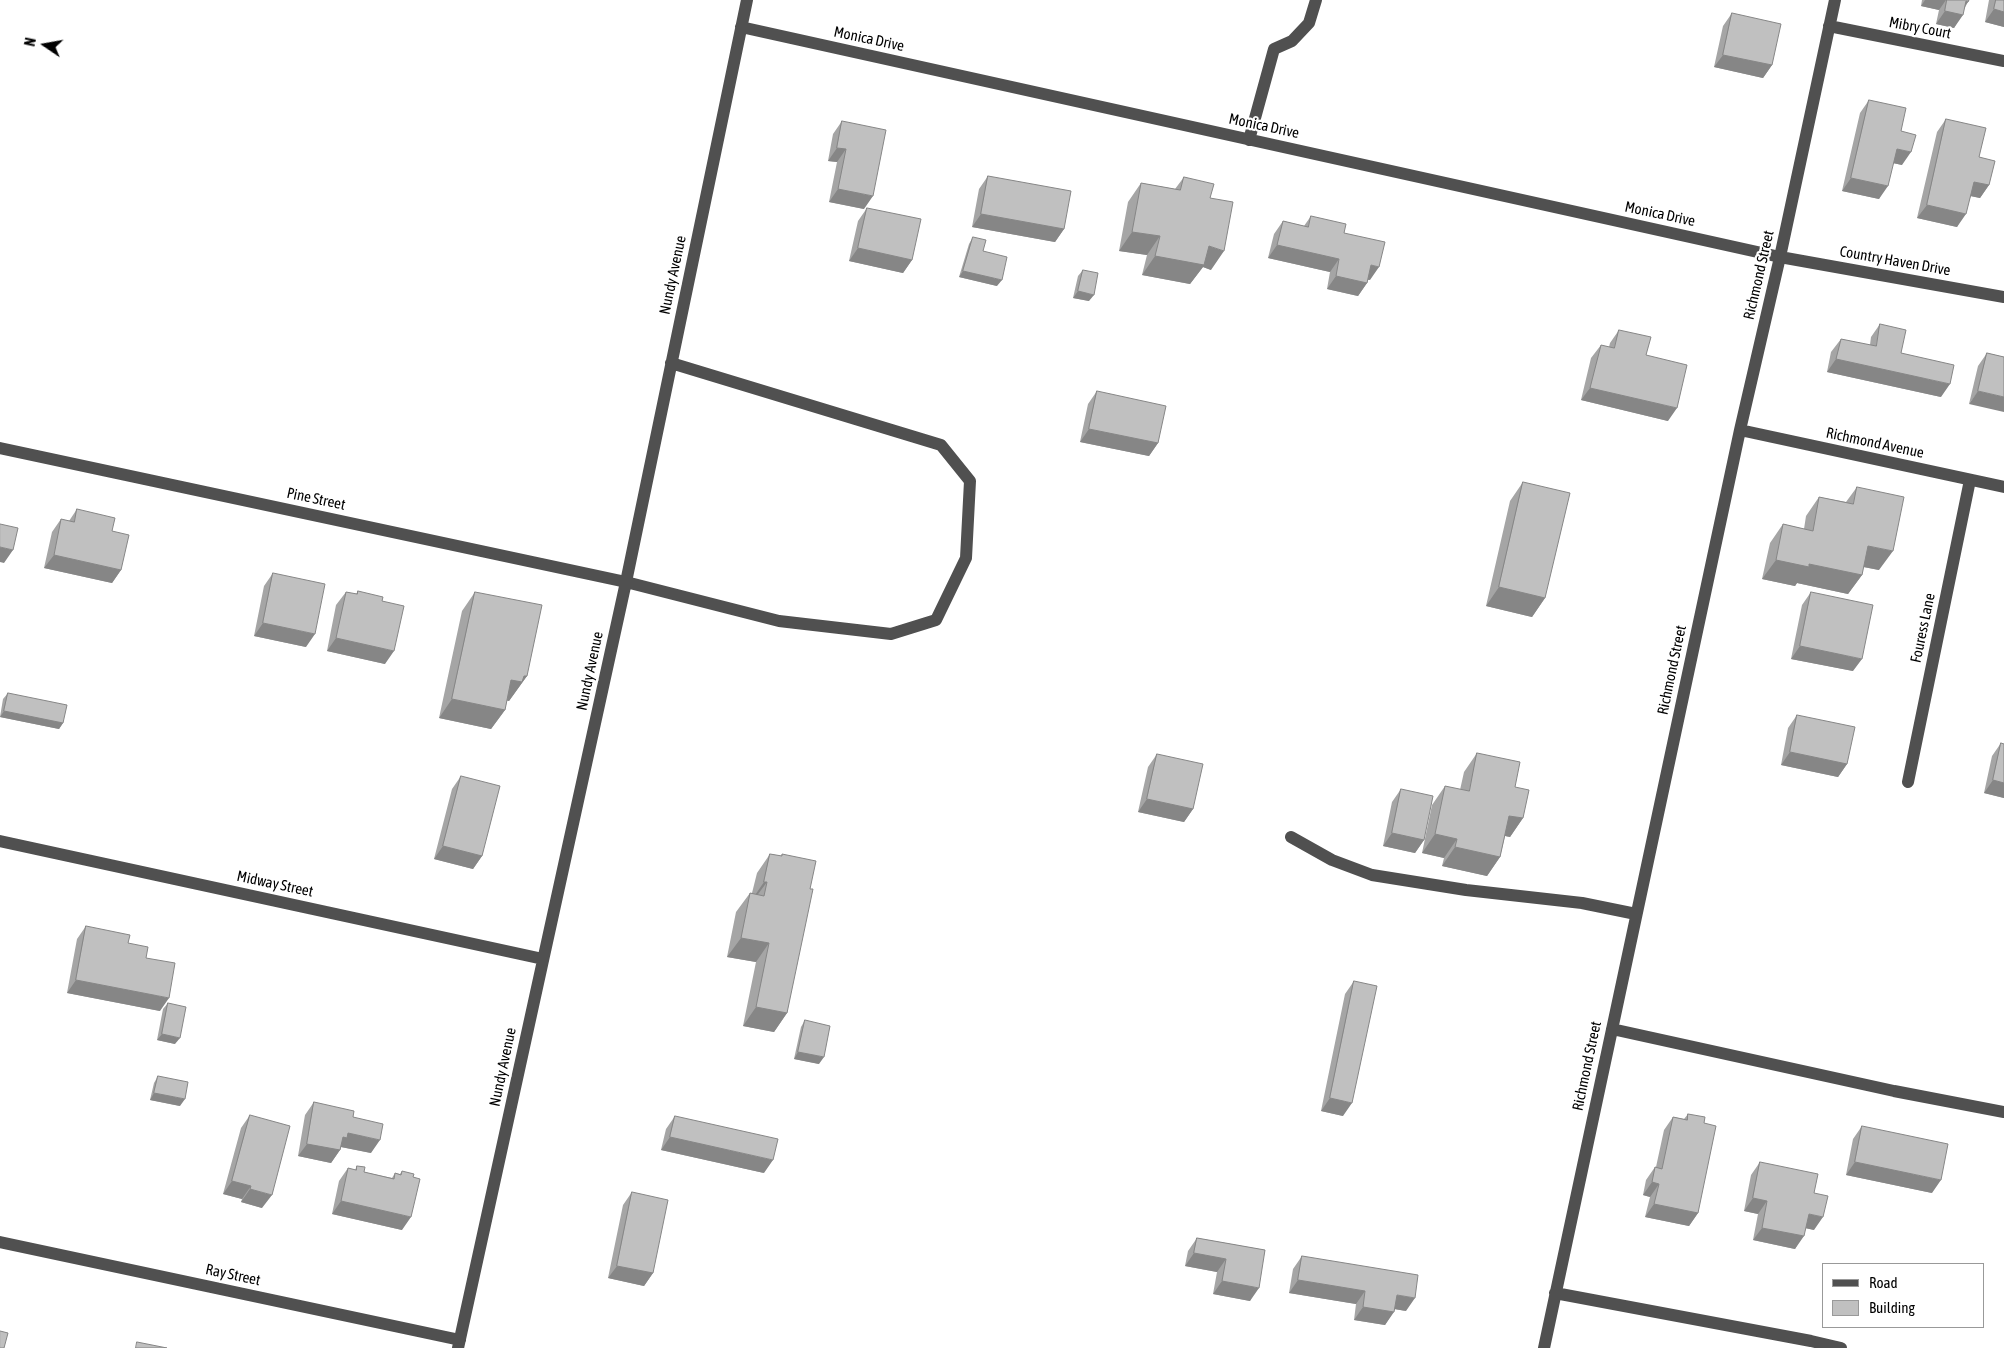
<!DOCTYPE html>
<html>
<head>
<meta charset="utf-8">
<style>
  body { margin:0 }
  #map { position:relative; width:2004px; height:1348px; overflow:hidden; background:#fff; font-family:"Asap Condensed",sans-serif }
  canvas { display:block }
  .legend { position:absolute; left:1822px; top:1263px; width:162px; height:65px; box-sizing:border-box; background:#fff; border:1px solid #999; margin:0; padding:6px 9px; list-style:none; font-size:15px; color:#000 }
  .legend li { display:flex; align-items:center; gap:10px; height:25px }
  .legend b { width:25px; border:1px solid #999 }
  .north { position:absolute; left:20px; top:20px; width:50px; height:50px; -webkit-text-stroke:4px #fff; paint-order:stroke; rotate:282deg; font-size:14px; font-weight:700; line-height:20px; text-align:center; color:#000 }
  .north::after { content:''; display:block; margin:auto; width:18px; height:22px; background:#000; clip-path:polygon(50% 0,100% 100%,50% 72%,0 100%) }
</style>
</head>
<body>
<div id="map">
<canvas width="2004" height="1348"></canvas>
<ul class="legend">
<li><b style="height:6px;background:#505050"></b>Road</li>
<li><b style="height:14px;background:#c0c0c0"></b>Building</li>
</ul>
<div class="north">N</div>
</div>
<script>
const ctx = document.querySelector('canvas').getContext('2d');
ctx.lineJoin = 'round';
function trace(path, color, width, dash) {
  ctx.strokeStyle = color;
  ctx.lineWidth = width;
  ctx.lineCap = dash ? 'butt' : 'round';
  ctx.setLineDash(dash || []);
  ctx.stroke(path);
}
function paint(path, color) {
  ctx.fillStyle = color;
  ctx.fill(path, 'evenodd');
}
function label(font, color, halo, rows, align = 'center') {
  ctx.font = font + ' "Asap Condensed",sans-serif';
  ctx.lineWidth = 4.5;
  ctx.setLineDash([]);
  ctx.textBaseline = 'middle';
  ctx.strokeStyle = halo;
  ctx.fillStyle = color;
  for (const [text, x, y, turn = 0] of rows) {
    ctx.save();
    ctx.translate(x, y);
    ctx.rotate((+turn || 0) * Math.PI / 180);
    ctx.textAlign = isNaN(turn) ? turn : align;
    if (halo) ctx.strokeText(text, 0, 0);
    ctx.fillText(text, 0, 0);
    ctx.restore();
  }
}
trace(new Path2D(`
  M1829 26 2004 61
  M741 27 1780 257 2004 297
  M1249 140 1274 49 1292 41 1309 23 1316 0
  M1740 430 2004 487
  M0 448 626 582 779 621 891 634 936 620 966 558 970 481 941 445 671 363
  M1908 782 1970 480
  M1291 837 1332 860 1372 875 1466 890 1582 903 1636 914
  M0 841 543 959
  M1612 1029 1894 1091 2004 1112
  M0 1242 460 1340
  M1555 1293 1811 1341 1841 1348
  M458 1348 626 582 747 0
  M1544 1348 1740 430 1780 257 1835 0`), '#505050', 12);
paint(new Path2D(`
  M1922 0H1969L1954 28 1936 24 1939 10 1921 6Z
  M1989 0H2004V27L1985 22Z
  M1732 13 1772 65 1763 78 1714 67 1723 26Z
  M1869 100 1901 131 1902 165 1893 163 1879 199 1842 191 1860 113Z
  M1946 119 1979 157 1989 185 1980 198 1971 196 1957 227 1917 218 1937 132Z
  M842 121 864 209 829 202 837 162 828 161 833 134Z
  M988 176 1064 229 1055 242 972 227 979 189Z
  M1184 177 1210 198 1211 270 1203 267 1190 284 1142 275 1147 255 1119 251 1128 202 1141 183 1175 189Z
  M867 208 912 260 903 273 849 261 858 221Z
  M1311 216 1344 233 1370 280H1368L1367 283 1358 296 1327 289 1330 272 1268 258 1274 234 1283 221 1304 226Z
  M973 237 983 251 997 286 959 277 969 244Z
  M1083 270 1089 301 1073 298 1078 276Z
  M1880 324 1901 353 1941 397 1827 372 1831 352 1841 339 1870 345 1871 337Z
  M1619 330 1646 355 1668 421 1581 400 1591 358 1601 345 1609 347 1610 343Z
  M1987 353 2004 357 1969 404 1978 366Z
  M1097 391 1158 443 1149 456 1080 442 1088 404Z
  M1523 482 1545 598 1532 617 1486 606 1510 501Z
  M1857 487 1879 570 1863 567 1862 575 1848 594 1797 583 1795 586 1762 579 1770 543 1783 524 1804 529 1806 516 1819 497 1846 502Z
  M77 509 112 531 121 570 112 583 44 568 52 532 61 519 69 521Z
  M273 573 306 647 254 636 264 586Z
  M358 591 382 601 385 664 327 651 336 605 346 592 356 594Z
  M475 592 527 676 509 701 507 700 505 710 491 729 439 718 462 611Z
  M1811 592 1853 671 1791 659 1802 605Z
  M8 693 63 723 59 729 0 717 3 699Z
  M1797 715 1847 764 1838 777 1781 765 1788 728Z
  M2001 743 2004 744V798L1984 793 1992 756Z
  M1477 753 1515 787 1523 818 1510 837 1505 836 1500 857 1487 876 1442 866 1444 858 1422 853 1432 805 1445 786 1460 790 1464 772Z
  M1157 754 1193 809 1184 822 1138 812 1148 767Z
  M461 776 482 856 473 869 434 859 452 789Z
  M1401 789 1424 840 1415 853 1383 846 1392 802Z
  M770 854 781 856 782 854 810 889 787 1013 774 1032 743 1026 756 962 727 957 736 912 750 893H752L757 873Z
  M86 926 128 943 146 958 160 1011 67 993 77 939Z
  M1354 981 1343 1116 1321 1111 1345 994Z
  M168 1003 175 1044 157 1040 163 1009Z
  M805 1020 819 1064 794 1059 801 1027Z
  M158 1076 180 1106 150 1100 154 1083Z
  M314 1102 353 1117 371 1153 341 1147 340 1150 331 1163 298 1156 305 1115Z
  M1688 1114 1704 1123 1698 1213 1689 1226 1645 1217 1650 1197 1643 1195 1646 1180 1655 1167H1656L1664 1130 1673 1117 1684 1119Z
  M250 1115 262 1208 241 1202 242 1199 223 1194 241 1128Z
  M675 1116 764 1173 661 1150 666 1129Z
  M1862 1126 1932 1193 1846 1175 1853 1139Z
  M1760 1162 1814 1230 1806 1228 1795 1249 1753 1240 1758 1214 1744 1211 1751 1175Z
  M357 1166 364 1172 392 1178 395 1173 400 1174 402 1171V1230L332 1214 339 1181 348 1168 355 1170Z
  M632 1192 653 1273 644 1286 608 1278 623 1205Z
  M1197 1238 1265 1250 1250 1301 1213 1294 1217 1272 1185 1266 1188 1251Z
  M1302 1256 1406 1311 1395 1309 1385 1325 1354 1320 1356 1304 1289 1293 1293 1269Z`), '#a5a5a5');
paint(new Path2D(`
  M1925 0H1946L1939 10 1921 6Z
  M1966 1 1968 2 1959 14 1963 15 1954 28 1936 24 1945 11Z
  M1994 9 2004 12V27L1985 22Z
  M1723 55 1772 65 1763 78 1714 67Z
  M837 148 846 149 837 162 828 161Z
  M1897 149 1911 152 1902 165 1888 162Z
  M1851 178 1888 186 1879 199 1842 191Z
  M1974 182 1989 185 1980 198 1965 195Z
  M838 189 873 196 864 209 829 202Z
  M1927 205 1966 214 1957 227 1917 218Z
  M981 214 1064 229 1055 242 972 227Z
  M1132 232 1160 236 1147 255 1119 251Z
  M1277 245 1339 259 1330 272 1268 258Z
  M1209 246 1224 251 1211 270 1203 267 1190 284 1142 275 1155 256Z
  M858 248 912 260 903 273 849 261Z
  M1371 265 1379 267 1370 280 1362 278Z
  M963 271 1002 280 997 286 959 277Z
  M1336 276 1367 283 1358 296 1327 289Z
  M1078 291 1094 295 1089 301 1073 298Z
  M1836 359 1950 384 1941 397 1827 372Z
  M1590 388 1677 408 1668 421 1581 400Z
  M1978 391 2004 397V412L1969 404Z
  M1089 429 1158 443 1149 456 1080 442Z
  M1868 546 1893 551 1879 570 1854 565Z
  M0 547 13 550 4 563 0 562Z
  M54 555 121 570 112 583 44 568Z
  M1776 560 1809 564 1862 575 1848 594 1797 583 1795 586 1762 579Z
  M1499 587 1545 598 1532 617 1486 606Z
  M263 623 315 634 306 647 254 636Z
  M336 638 394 651 385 664 327 651Z
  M1800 646 1862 659 1853 671 1791 659Z
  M524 676H527L509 701 498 699 511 680Z
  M452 699 505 710 491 729 439 718Z
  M4 711 63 723 59 729 0 717Z
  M1790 752 1847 764 1838 777 1781 765Z
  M1993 780 2004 783V798L1984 793Z
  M1147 799 1193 809 1184 822 1138 812Z
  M1509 816 1523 818 1510 837 1496 834Z
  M1392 833 1424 840 1415 853 1383 846Z
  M1435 834 1457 839 1444 858 1422 853Z
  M443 846 482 856 473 869 434 859Z
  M1455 847 1500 857 1487 876 1442 866Z
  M764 882H767L753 901H751Z
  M741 938 769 943 756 962 727 957Z
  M76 980 169 998 160 1011 67 993Z
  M756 1007 787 1013 774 1032 743 1026Z
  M162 1034 180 1038 175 1044 157 1040Z
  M798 1052 824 1057 819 1064 794 1059Z
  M154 1093 185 1099 180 1106 150 1100Z
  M1330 1098 1352 1103 1343 1116 1321 1111Z
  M348 1133 380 1140 371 1153 341 1147 339 1150H340L331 1163 298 1156 307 1144 343 1137Z
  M670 1137 773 1160 764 1173 661 1150Z
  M1855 1162 1941 1180 1932 1193 1846 1175Z
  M232 1181 251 1186 242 1199 223 1194Z
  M1652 1182 1659 1184 1650 1197 1643 1195Z
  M250 1189 272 1195 262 1208 241 1202Z
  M1753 1198 1767 1201 1758 1214 1744 1211Z
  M341 1201 411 1217 402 1230 332 1214Z
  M1654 1204 1698 1213 1689 1226 1645 1217Z
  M1809 1214 1823 1217 1814 1230 1800 1227Z
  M1762 1228 1804 1236 1795 1249 1753 1240Z
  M1194 1253 1226 1259 1217 1272 1185 1266Z
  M617 1266 653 1273 644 1286 608 1278Z
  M1298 1280 1365 1291 1356 1304 1289 1293Z
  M1222 1281 1259 1288 1250 1301 1213 1294Z
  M1397 1295 1415 1298 1406 1311 1388 1308Z
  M1363 1307 1394 1312 1385 1325 1354 1320Z`), '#868686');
const building = new Path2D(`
  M1947 0H1969L1968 2 1966 1 1963 15 1945 11Z
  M1996 0H2004V12L1994 9Z
  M1732 13 1781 24 1772 65 1723 55Z
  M1869 100 1906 108 1901 131 1916 135 1911 152 1897 149 1888 186 1851 178Z
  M1946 119 1986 128 1979 157 1995 161 1989 185 1974 182 1966 214 1927 205Z
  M842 121 886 130 873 196 838 189 846 149 837 148Z
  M988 176 1071 191 1064 229 981 214Z
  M1184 177 1214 184 1210 198 1233 202 1224 251 1209 246 1204 265 1155 256 1160 236 1132 232 1141 183 1180 190Z
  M867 208 921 219 912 260 858 248Z
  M1311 216 1346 224 1344 233 1385 242 1379 267 1371 265 1367 283 1336 276 1339 259 1277 245 1283 221 1308 227Z
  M973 237 986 240 983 251 1007 257 1002 280 963 271Z
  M1083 270 1098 273 1094 295 1078 291Z
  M1880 324 1906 330 1901 353 1954 365 1950 384 1836 359 1841 339 1876 346Z
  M1619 330 1651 337 1646 355 1687 365 1677 408 1590 388 1601 345 1614 348Z
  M1987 353 2004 357V397L1978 391Z
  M1097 391 1166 406 1158 443 1089 429Z
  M1523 482 1570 493 1545 598 1499 587Z
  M1857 487 1904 497 1893 551 1868 546 1862 575 1809 564V567L1776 560 1783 524 1813 531 1819 497 1853 504Z
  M77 509 115 518 112 531 129 535 121 570 54 555 61 519 74 522Z
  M0 524 18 528 13 550 0 547Z
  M273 573 325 584 315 634 263 623Z
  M358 591 383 597 382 601 404 606 394 651 336 638 346 592 357 594Z
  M475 592 542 605 527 676H524L522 682 511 680 505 710 452 699Z
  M1811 592 1873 605 1862 659 1800 646Z
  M8 693 67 705 63 723 4 711Z
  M1797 715 1855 727 1847 764 1790 752Z
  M2001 743 2004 744V783L1993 780Z
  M1477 753 1520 762 1515 787 1529 790 1523 818 1509 816 1500 857 1455 847 1457 839 1435 834 1445 786 1469 791Z
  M1157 754 1203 764 1193 809 1147 799Z
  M461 776 500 786 482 856 443 846Z
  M1401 789 1433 796 1424 840 1392 833Z
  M770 854 782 856V854L816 861 810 889H813L787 1013 756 1007 769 943 741 938 750 893 764 896 767 882H764Z
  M86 926 130 935 128 943 148 947 146 958 175 963 169 998 76 980Z
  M1354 981 1377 986 1352 1103 1330 1098Z
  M168 1003 186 1007 180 1038 162 1034Z
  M805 1020 830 1026 824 1057 798 1052Z
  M158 1076 188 1082 185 1099 154 1093Z
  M314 1102 354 1111 353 1117 383 1124 380 1140 348 1133 347 1138 343 1137 340 1150 307 1144Z
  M1688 1114 1705 1117 1704 1123 1716 1126 1698 1213 1654 1204 1659 1184 1652 1182 1655 1167 1662 1169 1673 1117 1687 1120Z
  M250 1115 290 1126 272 1195 250 1189 251 1186 232 1181Z
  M675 1116 778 1139 773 1160 670 1137Z
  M1862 1126 1948 1144 1941 1180 1855 1162Z
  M1760 1162 1818 1174 1814 1193 1828 1196 1823 1217 1809 1214 1804 1236 1762 1228 1767 1201 1753 1198Z
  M357 1166 365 1167 364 1172 394 1179 395 1173 401 1175 402 1171 414 1174 413 1177 420 1179 411 1217 341 1201 348 1168 356 1170Z
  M632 1192 668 1200 653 1273 617 1266Z
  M1197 1238 1265 1250 1259 1288 1222 1281 1226 1259 1194 1253Z
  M1302 1256 1418 1275 1415 1298 1397 1295 1394 1312 1363 1307 1365 1291 1298 1280Z
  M0 1331 8 1333 4 1348H0Z
  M137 1342 167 1348H136Z`);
paint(building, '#c0c0c0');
trace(building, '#868686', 1);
label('15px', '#000', '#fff', [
  ["Mibry Court",1920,28,11],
  ["Monica Drive",869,39,12],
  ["Monica Drive",1264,126,12],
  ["Monica Drive",1660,214,12],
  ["Country Haven Drive",1895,261,10],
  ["Nundy Avenue",673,275,-78],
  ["Richmond Street",1759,275,-77],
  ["Richmond Avenue",1875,443,12],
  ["Pine Street",316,499,12],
  ["Fouress Lane",1923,628,-78],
  ["Richmond Street",1672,670,-78],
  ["Nundy Avenue",590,671,-78],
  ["Midway Street",275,884,12],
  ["Richmond Street",1587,1066,-78],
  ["Nundy Avenue",503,1067,-78],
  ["Ray Street",233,1275,12]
]);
</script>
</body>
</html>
